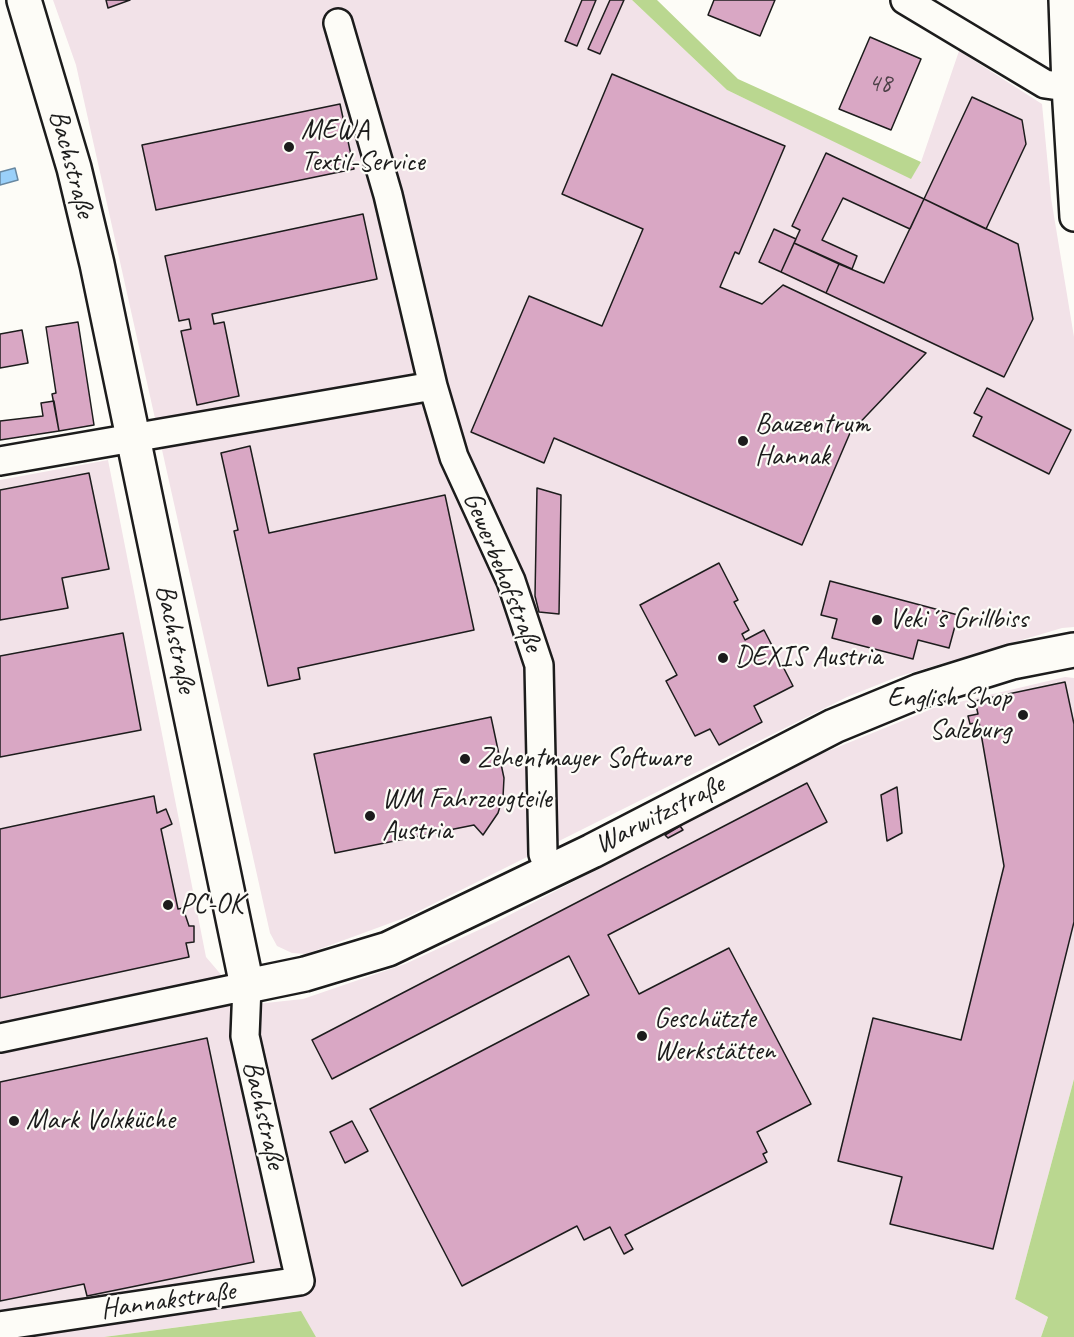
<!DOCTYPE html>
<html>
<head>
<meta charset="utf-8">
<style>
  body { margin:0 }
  canvas { display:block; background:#fdfcf7 }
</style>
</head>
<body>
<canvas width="1074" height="1337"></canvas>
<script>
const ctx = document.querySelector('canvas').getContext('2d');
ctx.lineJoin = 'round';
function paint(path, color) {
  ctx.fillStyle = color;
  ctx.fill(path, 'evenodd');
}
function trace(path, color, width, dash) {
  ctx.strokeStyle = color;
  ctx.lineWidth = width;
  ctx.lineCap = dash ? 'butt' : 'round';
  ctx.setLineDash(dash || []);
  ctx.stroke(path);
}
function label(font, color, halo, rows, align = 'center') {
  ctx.font = font + ' Caveat,sans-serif';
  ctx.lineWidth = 4.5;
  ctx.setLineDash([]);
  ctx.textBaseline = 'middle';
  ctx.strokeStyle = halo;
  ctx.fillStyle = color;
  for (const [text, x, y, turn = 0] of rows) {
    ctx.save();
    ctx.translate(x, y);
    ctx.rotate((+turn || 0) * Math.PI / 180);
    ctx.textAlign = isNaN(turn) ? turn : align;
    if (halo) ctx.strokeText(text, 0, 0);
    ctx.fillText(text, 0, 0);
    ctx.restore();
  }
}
paint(new Path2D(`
  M53 0H632L727 90 911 178 921 162 959 51 1042 104 1051 198 1074 337V627L1062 628 897 677 847 697 407 917 306 954 292 953 277 946 270 933 76 65Z
  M108 460 206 957 247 1005 303 999 405 964 496 922 811 758 934 708 1065 677 1074 678V1079L1015 1299 1048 1317 1041 1337H316L300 1311 104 1337H0V480Z`), '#f2e2e8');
paint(new Path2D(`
  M632 0H657L738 79 921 162 911 179 727 90Z
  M1074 1079V1337H1041L1048 1317 1015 1299Z
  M301 1311 316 1337H104Z`), '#bad790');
const water = new Path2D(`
  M15 168 18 180 0 185V172Z`);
paint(water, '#9ad0f9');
trace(water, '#6888a1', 1.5);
const building = new Path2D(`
  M106 0H130L108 8Z
  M582 0H596L577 46 565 41Z
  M610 0H624L600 54 588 49Z
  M714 0H775L760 36 708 15Z
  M870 37 921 59 891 130 839 109Z
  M612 74 785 146 739 254 735 252 720 287 762 304 783 285 926 353 850 433 802 545 554 438 544 463 471 432 529 296 602 326 643 229 562 194Z
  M972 97 1022 120 1026 144 986 229 924 199Z
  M340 104 354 169 156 210 142 145Z
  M826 153 924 199 910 229 843 198 822 240 857 256 852 269 794 243 800 230 792 226Z
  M924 199 1018 244 1033 319 1004 377 826 293 839 264 884 283Z
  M363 214 377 279 212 314 214 324 224 322 239 396 197 405 181 331 191 329 189 319 179 321 165 256Z
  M774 229 796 239 781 272 759 262Z
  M794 243 839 264 826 293 781 272Z
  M78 322 94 425 59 431 52 394 56 393 46 327Z
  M22 330 28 363 0 368V334Z
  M987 388 1071 430 1049 474 973 436 982 417 974 413Z
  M54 401 59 431 0 440V421L43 416 41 403Z
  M250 446 269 533 445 495 474 630 298 668 300 679 268 686 234 531 238 530 221 453Z
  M89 473 109 569 62 578 68 608 0 620V490Z
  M537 488 561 495 559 614 539 612 535 596Z
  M719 563 738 600 734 602 749 630 742 634 745 640 764 630 793 686 754 706 762 722 719 745 710 729 695 736 666 681 677 675 640 605Z
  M830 581 958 615 949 648 918 640 913 659 832 638 837 619 821 615Z
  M123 633 141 730 0 757V656Z
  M1065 682 1074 724V922L993 1249 890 1224 902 1177 838 1161 873 1018 961 1040 1004 866 979 722 970 724 968 716 978 714 975 701Z
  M491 717 504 778 503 797 498 813 483 835 474 825 335 853 314 754Z
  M807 783 827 822 608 935 639 994 729 948 811 1104 757 1132 767 1152 763 1154 767 1162 625 1235 633 1249 624 1254 610 1227 584 1240 577 1226 462 1286 370 1109 589 995 569 956 332 1079 312 1040Z
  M897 787 902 833 887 841 881 795Z
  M154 796 157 813 166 809 172 824 161 829 178 909 183 908 189 926H194V942L186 943 189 957 0 998V829Z
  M680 826 683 830 668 838 665 835Z
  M207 1038 254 1262 87 1296 84 1284 0 1301V1082Z
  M352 1121 368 1151 345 1163 330 1132Z`);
paint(building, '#d9a7c4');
trace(building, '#1c1c1c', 1.5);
const minor = new Path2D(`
  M905 0 1045 84 1066 87
  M1063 0 1066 87 1074 217
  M338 23 388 195 433 386
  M0 461 433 386 454 457 511 581 539 665 543 854 550 870
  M0 1038 247 986 245 1036 300 1281 0 1326`);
const tertiary = new Path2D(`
  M24 0 74 168 97 264 247 986 305 974 388 949 592 851 834 726 919 691 1012 662 1074 650`);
trace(minor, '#1c1c1c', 32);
trace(tertiary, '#1c1c1c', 38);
trace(minor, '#fdfcf7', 27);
trace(tertiary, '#fdfcf7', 33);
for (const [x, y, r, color] of [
  [289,147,6,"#1c1c1c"],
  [743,441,6,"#1c1c1c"],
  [877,620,6,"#1c1c1c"],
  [723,658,6,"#1c1c1c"],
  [1023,715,6,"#1c1c1c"],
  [465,759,6,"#1c1c1c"],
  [370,816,6,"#1c1c1c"],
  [168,905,6,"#1c1c1c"],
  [642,1036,6,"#1c1c1c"],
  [14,1121,6,"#1c1c1c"]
]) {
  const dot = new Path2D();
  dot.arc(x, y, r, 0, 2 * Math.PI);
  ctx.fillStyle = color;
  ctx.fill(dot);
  trace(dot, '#fdfcf7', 2);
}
label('26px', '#4b3f46', null, [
  ["48",880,84]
]);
label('28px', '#1c1c1c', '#fdfcf7', [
  ["MEWA",301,131],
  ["Textil-Service",301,163],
  ["Bauzentrum",755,425],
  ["Hannak",755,457],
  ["Veki´s Grillbiss",889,620],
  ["DEXIS Austria",735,658],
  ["English Shop",1011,699,"right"],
  ["Salzburg",1011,731,"right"],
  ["Zehentmayer Software",477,759],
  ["WM Fahrzeugteile",382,800],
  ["Austria",382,832],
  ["PC-OK",180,905],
  ["Geschützte",654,1020],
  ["Werkstätten",654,1052],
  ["Mark Volxküche",26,1121]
], 'left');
label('28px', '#1c1c1c', '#fdfcf7', [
  ["Bachstraße",71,164,75],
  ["Gewerbehofstraße",502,572,68],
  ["Bachstraße",175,639,78],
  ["Warwitzstraße",660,815,-27],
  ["Bachstraße",263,1115,77],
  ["Hannakstraße",168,1301,-8]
]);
</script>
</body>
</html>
